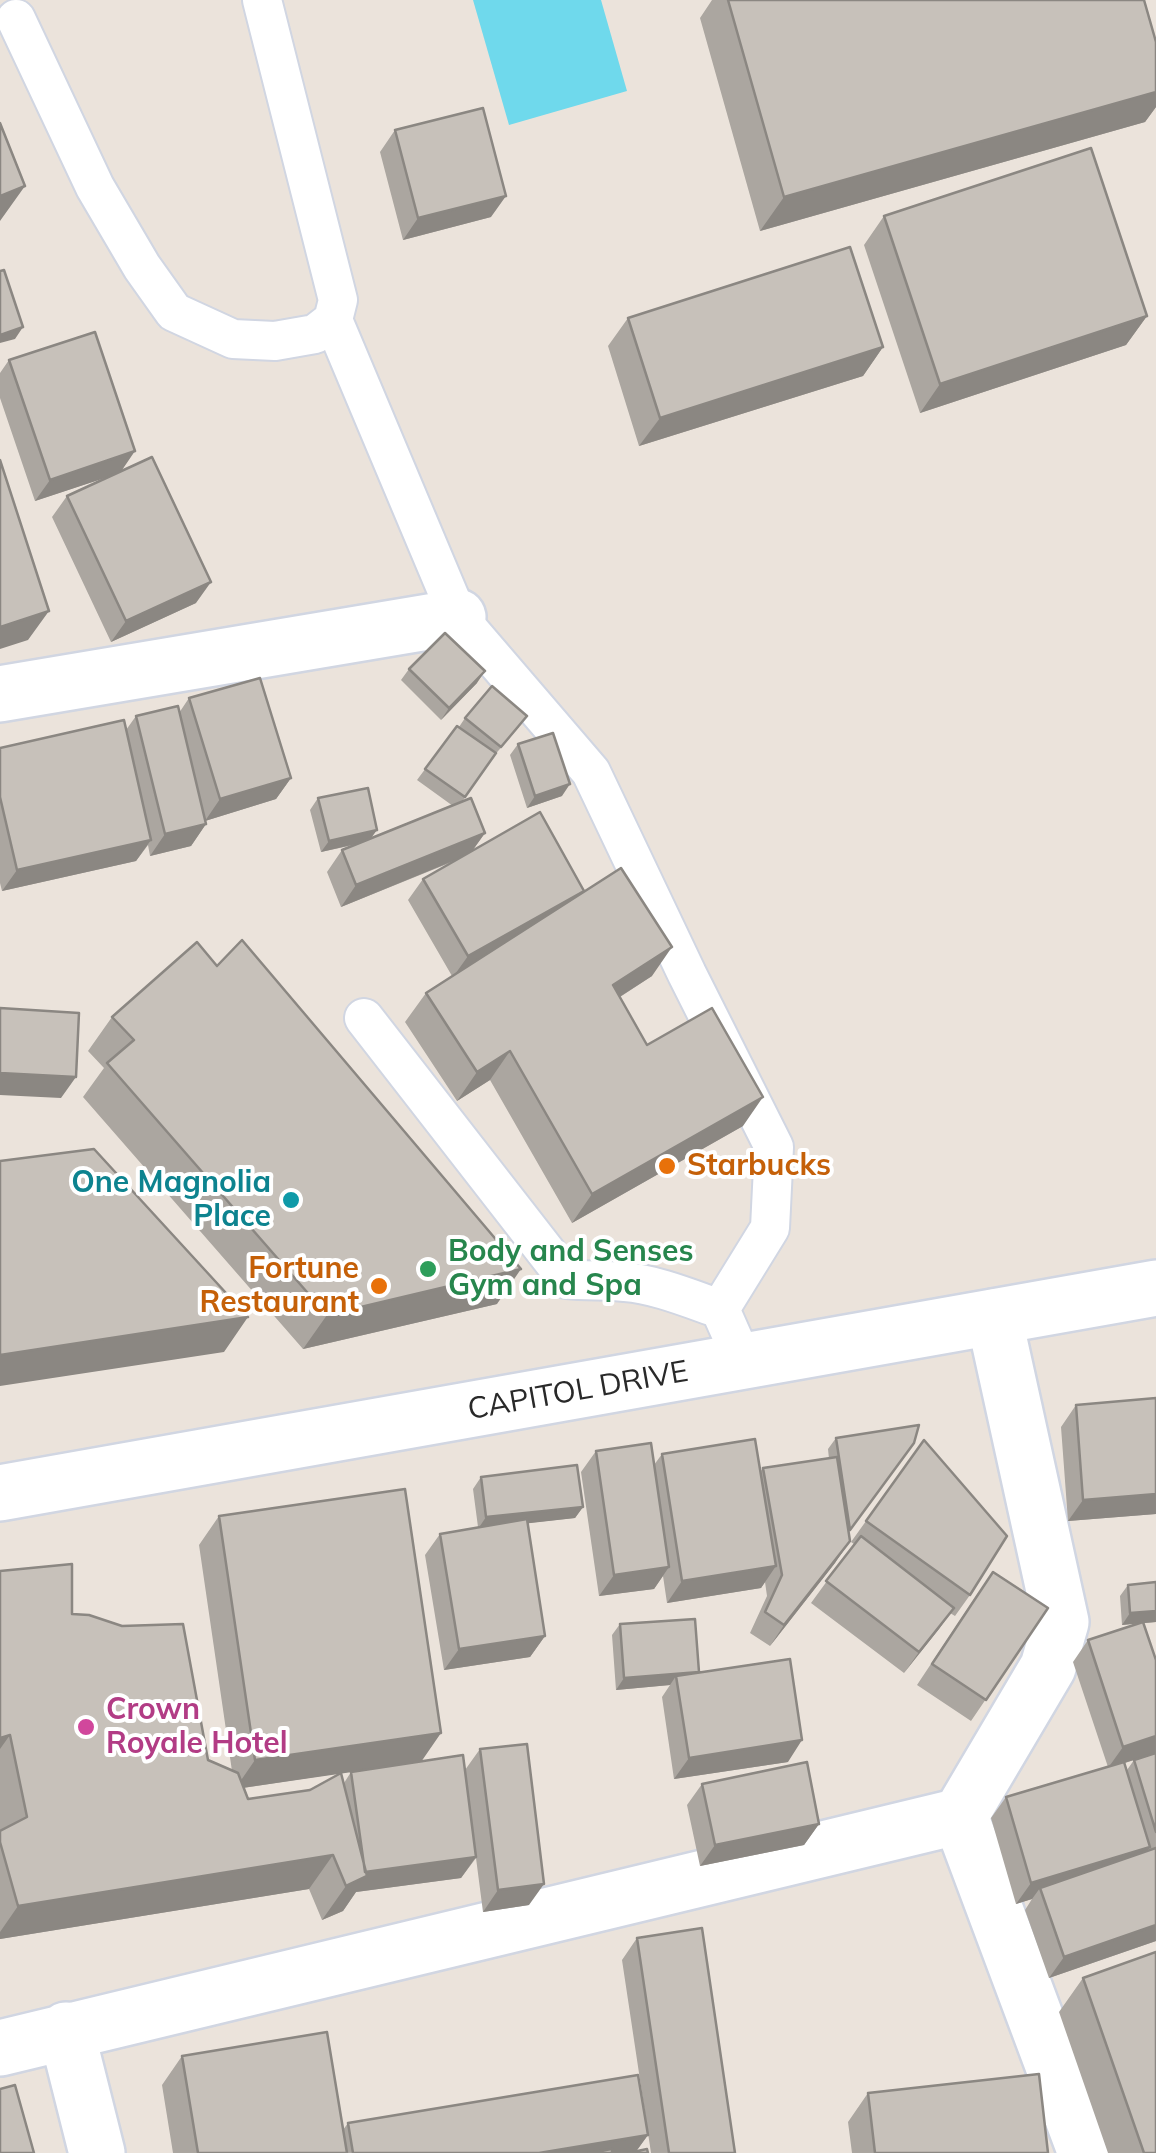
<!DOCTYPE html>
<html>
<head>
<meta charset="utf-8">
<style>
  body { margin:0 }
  canvas { display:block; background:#ebe3db }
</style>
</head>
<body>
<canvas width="1156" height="2153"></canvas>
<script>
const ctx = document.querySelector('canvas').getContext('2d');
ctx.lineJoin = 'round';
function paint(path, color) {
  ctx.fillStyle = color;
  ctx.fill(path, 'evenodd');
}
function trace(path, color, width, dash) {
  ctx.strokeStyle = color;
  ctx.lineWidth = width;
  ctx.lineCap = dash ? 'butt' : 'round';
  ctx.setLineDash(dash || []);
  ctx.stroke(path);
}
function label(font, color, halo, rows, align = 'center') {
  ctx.font = font + ' Mulish,sans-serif';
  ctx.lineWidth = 8;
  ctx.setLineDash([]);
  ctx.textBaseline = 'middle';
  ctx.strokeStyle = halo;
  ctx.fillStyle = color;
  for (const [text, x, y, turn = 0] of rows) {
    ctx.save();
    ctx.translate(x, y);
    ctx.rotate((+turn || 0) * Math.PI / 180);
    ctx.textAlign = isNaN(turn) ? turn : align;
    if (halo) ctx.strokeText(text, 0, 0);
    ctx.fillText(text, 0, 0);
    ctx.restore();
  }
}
paint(new Path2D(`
  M473 0H601L627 91 509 125Z`), '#6fd9ec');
const service = new Path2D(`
  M16 19 95 187 142 267 174 312 233 339 275 341 315 334 333 320 338 300 262 0
  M333 320 458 617 591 772 687 974 774 1147 770 1228 720 1309
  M364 1018 567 1279C587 1281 605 1280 625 1282 655 1284 691 1299 720 1309L743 1361`);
const minor = new Path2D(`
  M0 694 458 617
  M960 1816 1086 2153
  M66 2030 97 2153
  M0 2048 960 1816 1048 1667 1061 1622 994 1317`);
const tertiary = new Path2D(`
  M0 1493 1156 1288`);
trace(service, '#d1d6e2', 42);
trace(minor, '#d1d6e2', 60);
trace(tertiary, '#d1d6e2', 60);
trace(service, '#fff', 38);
trace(minor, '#fff', 55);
trace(tertiary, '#fff', 55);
paint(new Path2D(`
  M712 0H1144L1156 42V107L1145 122 760 231 700 18Z
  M395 130 491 217 403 240 380 152Z
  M884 216 1147 316 1126 345 920 413 864 245Z
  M628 318 883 347 863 376 639 446 608 346Z
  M9 360 122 471 196 603 111 642 52 517 67 496 110 476 35 501 0 398V373Z
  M409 669 477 683 441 720 401 680Z
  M189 698 291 778 276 799 205 821 206 824 191 846 150 856 148 845 136 861 2 891 0 883V748L126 730 136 716 179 713Z
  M465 718 519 727 492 758 462 802 485 833 472 851 584 891 652 976 620 997 647 1045 743 1126 572 1223 490 1080 457 1101 405 1022 426 993 452 976 408 900 423 879 457 860 341 907 327 872 342 850 358 844 321 852 310 810 318 798 371 839 453 806 417 780 457 726 459 727Z
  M518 744 562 796 527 808 510 755Z
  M112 1017 497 1304 303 1349 83 1097 104 1068 88 1051Z
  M1156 1398V1514L1068 1521 1061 1427 1076 1405Z
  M836 1438 849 1532 835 1563 770 1646 750 1633 767 1596 765 1582 761 1588 667 1603 663 1576 654 1589 599 1596 581 1472 596 1451 654 1465 662 1454 760 1472 763 1468 829 1459 828 1449Z
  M924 1440 970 1595 955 1616 950 1613 904 1673 811 1603 854 1544 851 1542Z
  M481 1477 583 1507 575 1518 528 1523 545 1636 530 1657 444 1670 425 1555 440 1534 478 1527 473 1489Z
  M219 1516 421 1762 465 1770 480 1749 529 1905 483 1912 476 1858 461 1878 356 1892 343 1911 322 1920 309 1889 0 1939V1571L72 1614 208 1760 232 1771 199 1545ZM381 1767 351 1772 344 1783 341 1773ZM341 1773 310 1790 248 1799 243 1788Z
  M1156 1582V1622L1144 1623 1156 1753V1941L1049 1978 1025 1910 1032 1899 1016 1904 991 1818 1006 1797 1108 1767 1073 1662 1088 1640 1139 1623 1122 1625 1120 1596 1128 1585ZM1134 1760 1127 1770 1125 1763Z
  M978 1593 1048 1608 971 1721 917 1685Z
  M620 1624 699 1672 788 1762 674 1779 662 1697 670 1685 616 1690 612 1635Z
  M702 1784 819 1824 804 1845 700 1866 687 1805Z
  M637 1938 735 2153H651L622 1960Z
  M1083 1978 1156 2153H1108L1059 2012Z
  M182 2056 343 2130 348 2123 648 2135 636 2151 648 2153H173L162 2085Z
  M868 2093 1048 2153H852L848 2122Z`), '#aba6a0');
paint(new Path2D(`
  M1156 92V107L1145 122 760 231 784 197Z
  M25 186 0 221V196Z
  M506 196 491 217 403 240 418 218Z
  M1147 316 1126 345 920 413 940 384Z
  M23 327 15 339 0 343V335Z
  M883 347 863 376 639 446 660 418Z
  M135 451 120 473 35 501 50 480Z
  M211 582 196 603 111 642 126 621Z
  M49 611 28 640 0 649V627Z
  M485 671 477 683 441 720 449 708Z
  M291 778 276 799 205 821 220 799Z
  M570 784 562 796 527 808 535 796Z
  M206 824 191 846 150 856 165 834Z
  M377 830 369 841 321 852 329 841Z
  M485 833 470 854 341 907 356 885Z
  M151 840 136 861 2 891 17 870Z
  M584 891 453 977 468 956Z
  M672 947 652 976 593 1014 613 985Z
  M510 1051 490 1080 457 1101 477 1072Z
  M0 1073 76 1077 61 1098 0 1095Z
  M763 1097 743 1126 572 1223 592 1194Z
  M521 1269 497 1304 303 1349 327 1315Z
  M248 1317 224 1352 0 1386V1355Z
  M1156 1494V1514L1068 1521 1083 1500Z
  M583 1507 575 1518 478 1529 486 1517Z
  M850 1541 835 1563 770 1646 784 1625Z
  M776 1566 761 1588 667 1603 682 1581Z
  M669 1567 654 1589 599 1596 614 1575Z
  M954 1608 939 1629 904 1673 919 1652Z
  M1156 1611V1622L1122 1625 1130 1613Z
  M545 1636 530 1657 444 1670 459 1649Z
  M699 1672 676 1676 670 1685 616 1690 624 1678Z
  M441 1733 421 1762 235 1789 255 1760Z
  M10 1735 0 1749V1738Z
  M1156 1736V1753L1108 1768 1123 1747Z
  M802 1740 788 1762 674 1779 689 1758Z
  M819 1824 804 1845 700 1866 715 1845Z
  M1150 1847 1135 1868 1040 1888 1032 1899 1016 1904 1031 1883Z
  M333 1855 309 1889 0 1939V1932L18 1906Z
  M476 1857 461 1878 356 1892 343 1911 322 1920 346 1886 365 1872Z
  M544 1884 529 1905 483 1912 498 1890Z
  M1156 1925V1941L1049 1978 1064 1957Z
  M648 2135 635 2153H539Z`), '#8b8782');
const building = new Path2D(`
  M728 0H1144L1156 42V92L784 197Z
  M483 108 506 196 418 218 395 130Z
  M0 123 25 186 0 196Z
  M1091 148 1147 316 940 384 884 216Z
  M850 247 883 347 660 418 628 318Z
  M4 270 23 327 0 335V271Z
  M95 332 135 451 50 480 9 360Z
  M152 457 211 582 126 621 67 496Z
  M0 460 49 611 0 627Z
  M445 633 485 671 449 708 409 669Z
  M260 678 291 778 220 799 189 698Z
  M492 686 527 716 501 747 465 718Z
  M178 706 206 824 165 834 136 716Z
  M124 720 151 840 17 870 0 797V748Z
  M457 726 496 753 465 797 425 769Z
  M553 733 570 784 535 796 518 744Z
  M368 788 377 830 329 841 318 798Z
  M471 798 485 833 356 885 342 850Z
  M540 812 584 891 468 956 423 879Z
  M621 868 672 947 613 985 647 1045 712 1008 763 1097 592 1194 510 1051 477 1072 426 993Z
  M242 940 521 1269 327 1315 107 1063 134 1040 112 1017 197 942 217 966Z
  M0 1008 79 1013 76 1077 0 1073Z
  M94 1149 248 1317 0 1355V1161Z
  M1156 1398V1494L1083 1500 1076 1405Z
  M919 1425 914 1443 850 1530 836 1438Z
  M755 1439 776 1566 682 1581 662 1454Z
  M924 1440 1007 1536 970 1595 866 1521Z
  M651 1443 669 1567 614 1575 596 1451Z
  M837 1457 850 1541 784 1625 765 1612 782 1575 763 1468Z
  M577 1465 583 1507 486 1517 481 1477Z
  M405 1489 441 1733 255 1760 219 1516Z
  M527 1519 545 1636 459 1649 440 1534Z
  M861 1536 954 1608 919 1652 826 1581Z
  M72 1564V1614L89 1615 122 1626 183 1624 208 1760 238 1773 248 1799 310 1790 341 1773 367 1876 346 1886 333 1855 18 1906 0 1842V1831L27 1817 10 1735 0 1738V1571Z
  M993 1572 1048 1608 986 1700 932 1664Z
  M1156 1582V1611L1130 1613 1128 1585Z
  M695 1619 699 1672 624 1678 620 1624Z
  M1143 1622 1156 1660V1736L1123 1747 1088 1640Z
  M790 1659 802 1740 689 1758 676 1676Z
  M527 1744 544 1884 498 1890 480 1749Z
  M1156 1753V1832L1134 1760Z
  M463 1755 476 1857 365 1872 351 1772Z
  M807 1762 819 1824 715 1845 702 1784Z
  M1124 1762 1150 1847 1031 1883 1006 1797Z
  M1156 1848V1925L1064 1957 1040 1888Z
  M702 1928 735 2153H669L637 1938Z
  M1156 1952V2153H1144L1083 1978Z
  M327 2032 347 2153H198L182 2056Z
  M1039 2074 1048 2153H875L868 2093Z
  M638 2075 648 2135 539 2153H353L348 2123Z
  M15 2085 34 2153H0V2089Z
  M612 2149V2153H588Z
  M647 2149 648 2153H628Z`);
paint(building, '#c7c1ba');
trace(building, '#8b8782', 2.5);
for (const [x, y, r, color] of [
  [667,1166,10,"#e8710a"],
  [291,1200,10,"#0f9aa8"],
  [428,1269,10,"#2e9e5b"],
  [379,1286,10,"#e8710a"],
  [86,1727,10,"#d1479c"]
]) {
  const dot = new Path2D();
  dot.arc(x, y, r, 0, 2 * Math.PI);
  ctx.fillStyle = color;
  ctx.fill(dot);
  trace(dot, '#fff', 4);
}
label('bold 30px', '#c56008', '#fff', [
  ["Starbucks",687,1166],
  ["Fortune",359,1269,"right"],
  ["Restaurant",359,1303,"right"]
], 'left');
label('bold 30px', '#0d838f', '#fff', [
  ["One Magnolia",271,1183],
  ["Place",271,1217]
], 'right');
label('bold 30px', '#27864d', '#fff', [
  ["Body and Senses",448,1252],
  ["Gym and Spa",448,1286]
], 'left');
label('30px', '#292929', '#fff', [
  ["CAPITOL DRIVE",578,1391,-10]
]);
label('bold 30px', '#b23c85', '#fff', [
  ["Crown",106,1710],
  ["Royale Hotel",106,1744]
], 'left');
</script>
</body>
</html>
